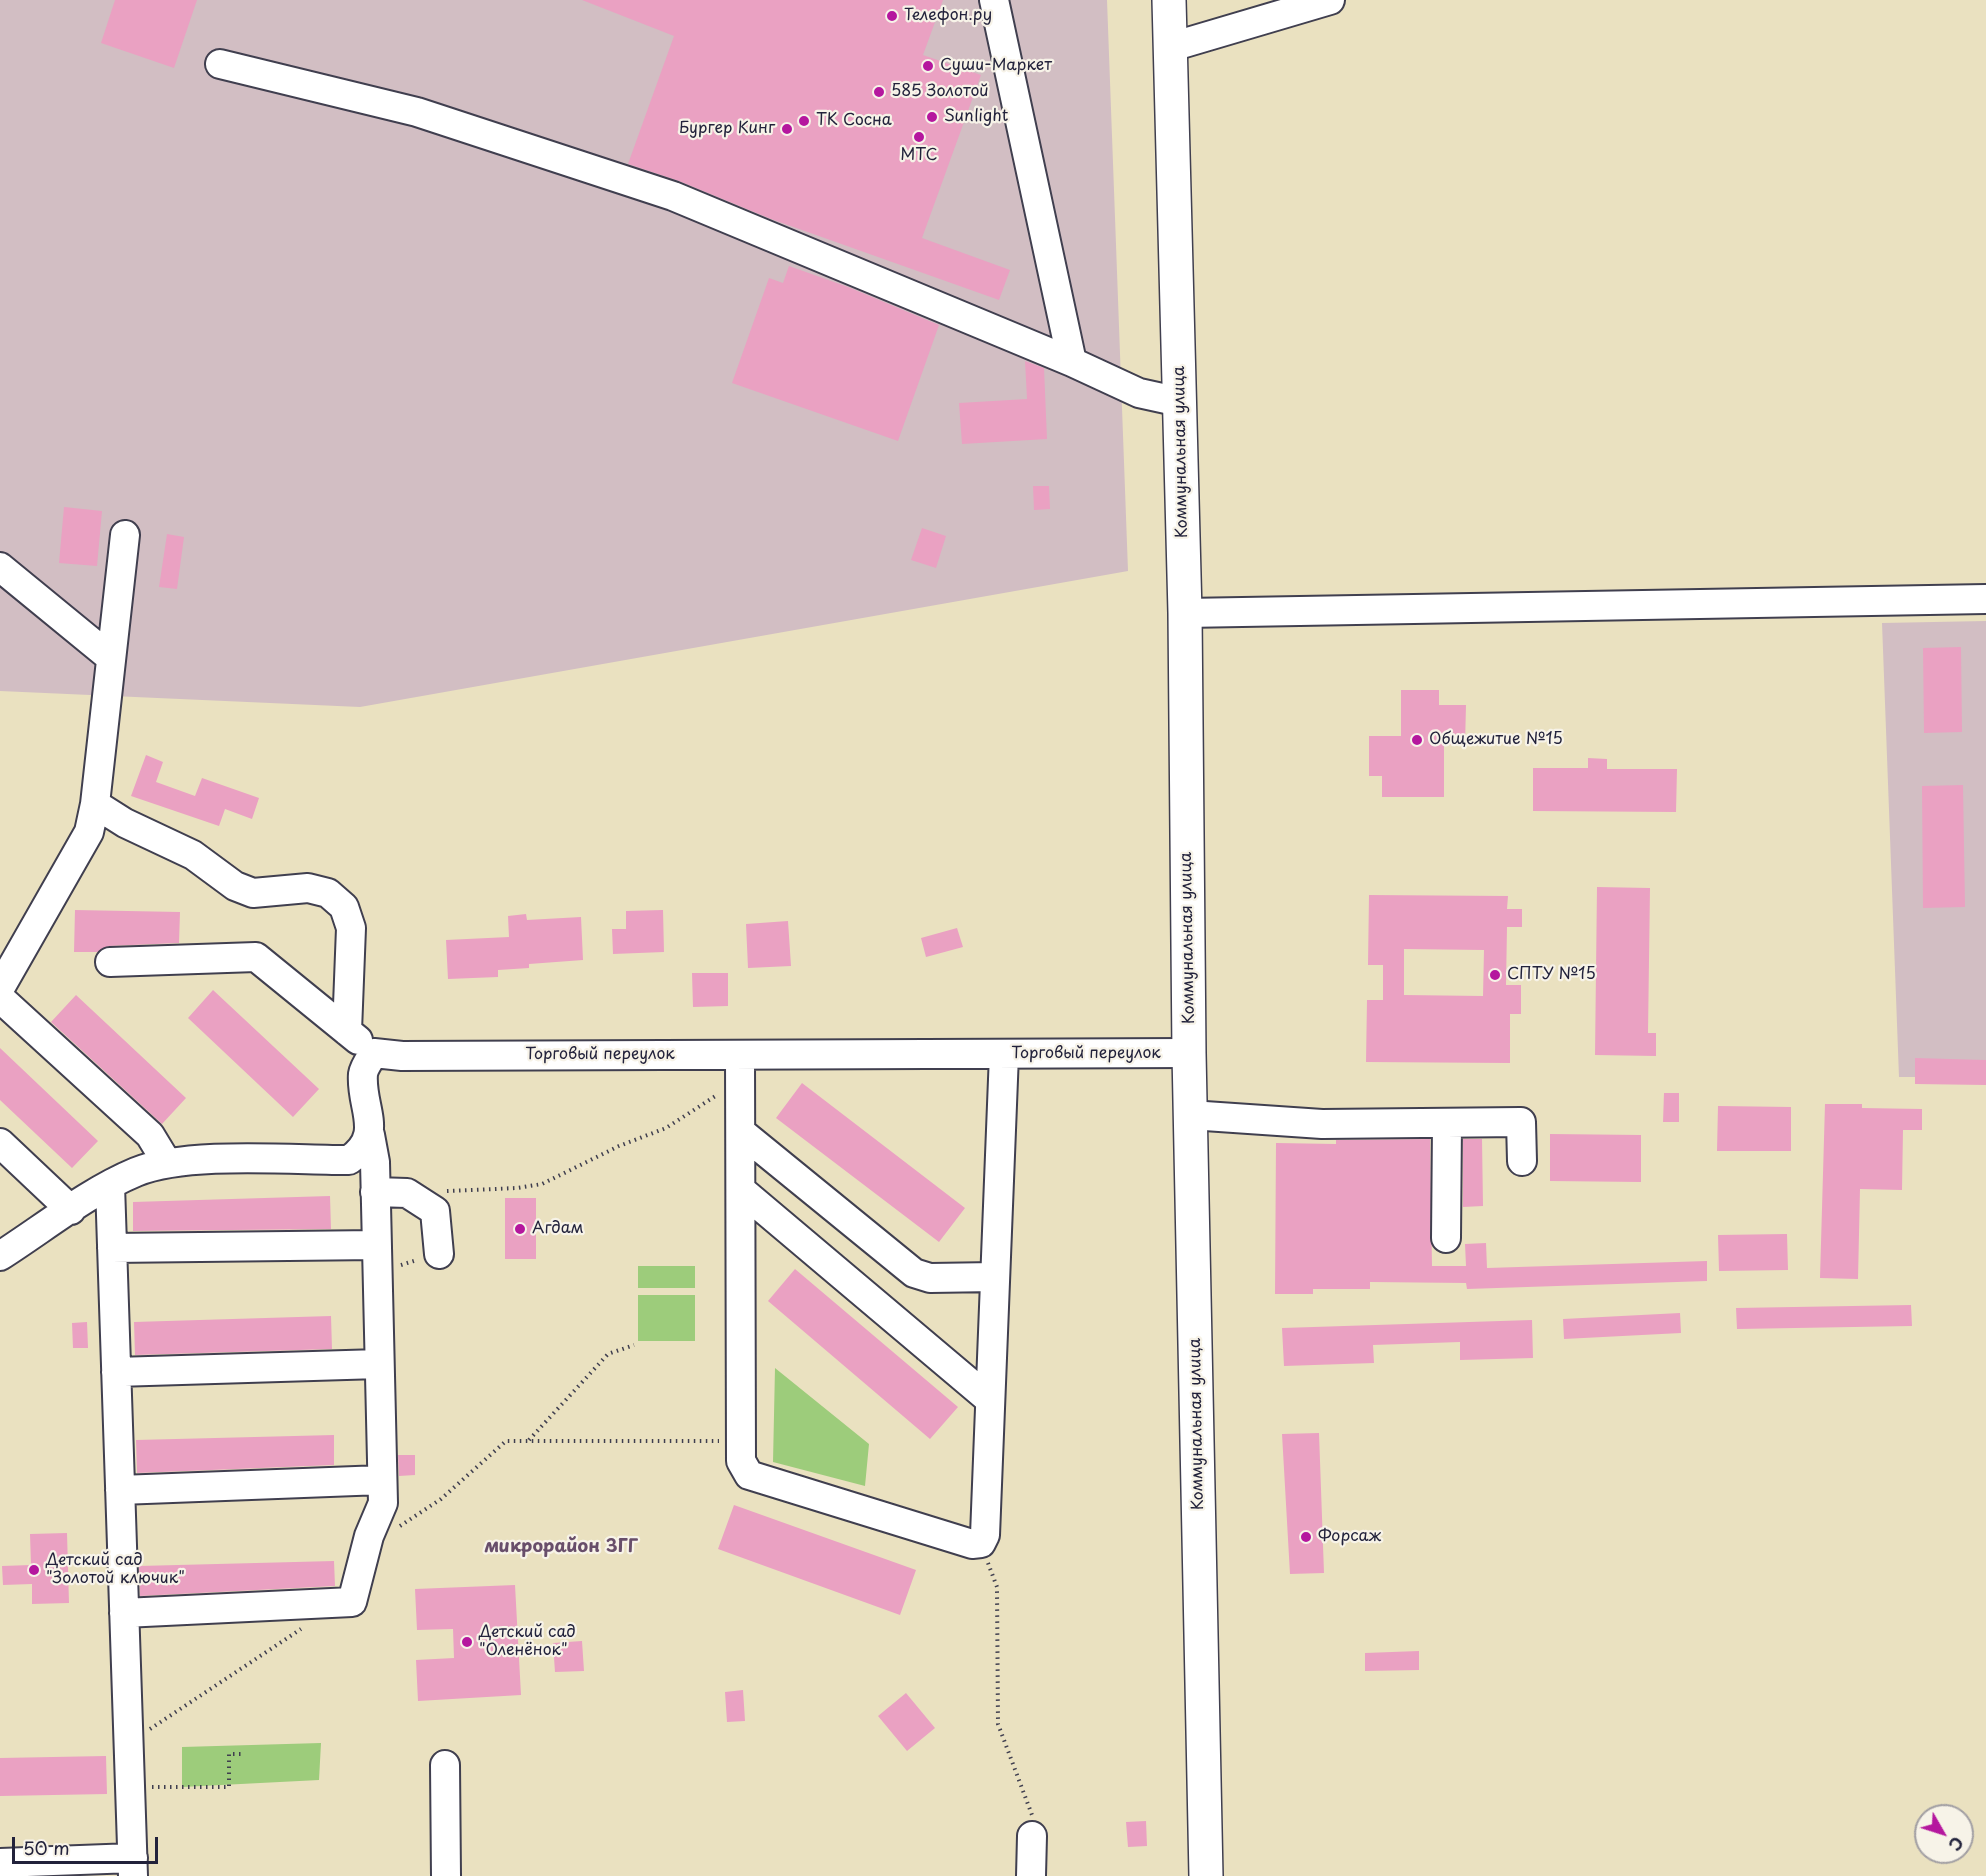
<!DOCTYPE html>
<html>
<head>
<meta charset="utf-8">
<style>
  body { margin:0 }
  #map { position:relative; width:1986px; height:1876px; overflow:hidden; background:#eae1c0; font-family:"Playpen Sans",sans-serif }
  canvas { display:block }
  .north { position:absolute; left:1914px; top:1804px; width:60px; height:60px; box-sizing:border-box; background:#f7f3e8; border:2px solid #a29fa3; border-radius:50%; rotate:129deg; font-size:16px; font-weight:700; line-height:24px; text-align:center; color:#22223b }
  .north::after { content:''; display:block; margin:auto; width:21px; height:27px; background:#b5179e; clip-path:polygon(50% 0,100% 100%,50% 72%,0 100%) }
  .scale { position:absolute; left:12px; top:1837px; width:146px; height:27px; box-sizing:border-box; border:3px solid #22223b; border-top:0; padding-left:8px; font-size:18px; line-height:21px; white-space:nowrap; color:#22223b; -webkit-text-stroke:4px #f7f3e8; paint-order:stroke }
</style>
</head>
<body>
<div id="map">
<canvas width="1986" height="1876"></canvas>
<div class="north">С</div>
<div class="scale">50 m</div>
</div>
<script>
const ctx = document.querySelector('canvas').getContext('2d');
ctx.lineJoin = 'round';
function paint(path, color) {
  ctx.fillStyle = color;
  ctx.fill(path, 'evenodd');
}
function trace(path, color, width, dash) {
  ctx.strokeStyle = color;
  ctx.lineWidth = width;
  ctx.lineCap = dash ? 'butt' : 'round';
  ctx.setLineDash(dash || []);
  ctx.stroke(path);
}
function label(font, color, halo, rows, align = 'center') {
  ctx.font = font + ' "Playpen Sans",sans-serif';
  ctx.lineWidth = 4.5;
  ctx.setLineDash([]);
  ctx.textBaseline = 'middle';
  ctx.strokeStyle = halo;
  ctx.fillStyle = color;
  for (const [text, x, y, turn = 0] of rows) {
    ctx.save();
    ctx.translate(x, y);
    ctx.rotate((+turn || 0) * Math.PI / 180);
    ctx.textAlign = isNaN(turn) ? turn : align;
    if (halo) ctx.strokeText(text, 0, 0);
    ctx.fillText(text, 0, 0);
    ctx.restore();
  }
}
paint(new Path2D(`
  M0 0H1107L1128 571 360 707 0 691Z
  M1986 621V1077H1899L1882 623Z`), '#d2bec3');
paint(new Path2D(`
  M638 1266H695V1288H638Z
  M638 1295H695V1341H638Z
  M775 1368 869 1444 865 1486 773 1462Z
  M321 1743 319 1780 182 1787V1747Z`), '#9dcc7b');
paint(new Path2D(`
  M115 0H197L174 68 101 43Z
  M582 0H943L923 55 981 75 922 238 1010 270 999 300 771 219 679 181 628 164 674 36Z
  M789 266 848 287 939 325 898 441 732 383 769 278 783 283Z
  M1025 361 1044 368 1047 439 962 444 959 403 1027 399Z
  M1033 486H1049L1050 509 1034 510Z
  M64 507 102 511 97 566 59 563Z
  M922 528 946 536 936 568 911 560Z
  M167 534 184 537 177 589 159 587Z
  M1961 647 1962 732 1924 733 1923 648Z
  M1401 690H1439V705H1466L1465 745H1444V797H1382V776H1369V736H1401Z
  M146 755 163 762 156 782 195 796 202 778 259 798 252 819 225 809 219 826 131 796Z
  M1588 758 1607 759V769H1677L1676 812 1533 811V768H1588Z
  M1963 785 1965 907 1923 908 1922 786Z
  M1597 887 1650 888 1648 1033H1656V1056L1595 1055Z
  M1369 895 1508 896 1507 909H1522V927H1507L1506 985H1521V1014H1510V1063L1366 1062 1367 1000H1383V965H1368ZM1404 949 1484 950 1483 996 1404 995Z
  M75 910 180 912 179 943 109 946 97 952H74Z
  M663 910 664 952 613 954 612 929H626V911Z
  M526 914 527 920 581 917 583 960 529 964V968L498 970V977L448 979 446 940 509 937 508 916Z
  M788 921 791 966 748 968 746 924Z
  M957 928 963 947 926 957 921 938Z
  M692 973H728V1006L693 1007Z
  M213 990 319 1089 293 1117 188 1018Z
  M76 995 186 1098 162 1124 51 1022Z
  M0 1048 98 1141 72 1168 0 1100Z
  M1915 1058 1986 1060V1085L1915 1084Z
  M802 1083 965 1208 939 1242 776 1118Z
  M1664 1093H1679V1122H1663Z
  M1825 1104H1862V1108L1922 1109V1130H1903L1902 1190 1860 1189 1858 1279 1820 1278Z
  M1718 1106 1791 1107V1151H1717Z
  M1550 1134 1641 1135V1182L1550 1181Z
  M1430 1139 1432 1266H1466L1465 1244 1486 1243 1487 1268 1707 1261V1281L1467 1289 1466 1283 1370 1282V1289H1313V1294H1275L1276 1143 1336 1144V1140Z
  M1463 1139H1482L1483 1206 1463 1207Z
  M330 1196 331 1229 133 1231V1202Z
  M505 1198H536V1259H505Z
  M1787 1234 1788 1270 1719 1271 1718 1235Z
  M795 1269 958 1407 930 1439 768 1301Z
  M1911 1305 1912 1326 1737 1329 1736 1308Z
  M1680 1313 1681 1333 1564 1339 1563 1319Z
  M331 1316 332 1349 135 1355 134 1322Z
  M1532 1320 1533 1358 1460 1360V1342L1373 1345 1374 1363 1284 1366 1282 1328Z
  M87 1322 88 1348H73L72 1323Z
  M1319 1433 1324 1573 1290 1574 1282 1434Z
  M334 1435V1465L137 1473 136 1440Z
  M398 1455H415V1475L399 1476Z
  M734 1505 916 1570 900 1615 718 1549Z
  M67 1533 69 1603 32 1604V1584L3 1585 2 1566 31 1565 30 1534Z
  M334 1561 335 1586 140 1596 139 1566Z
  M515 1585 521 1695 418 1701 416 1660 454 1658 453 1629 417 1630 415 1589Z
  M582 1641 584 1671 555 1672 553 1643Z
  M1419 1651V1670L1365 1671V1653Z
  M743 1690 745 1721 727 1722 725 1692Z
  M906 1693 935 1728 907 1751 878 1716Z
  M106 1756 107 1794 0 1796V1758Z
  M1146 1821 1147 1846 1128 1847 1126 1822Z`), '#eaa1c2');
const minor = new Path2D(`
  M994 0 1072 362
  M1171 47 1330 0
  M220 64 417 112 673 196 1072 362 1139 393 1180 402
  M0 567 111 658
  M1185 613 1986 599
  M95 804 125 823 193 855 235 886 253 893 308 888 328 893 344 907 351 928 347 1031
  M110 962 256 957 358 1040
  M0 988 89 832 95 804 125 535
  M0 998 150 1135 167 1163
  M740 1055 741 1461 749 1475 972 1544 981 1543 985 1535 1004 1054
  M1190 1115 1322 1124 1521 1122 1522 1161
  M741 1132 914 1273 930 1278 995 1277
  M0 1143 71 1210
  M110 1185 133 1876
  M741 1190 990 1400
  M375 1192 407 1193 435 1211 439 1254
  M1446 1238 1447 1124
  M112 1248 376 1245
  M0 1256C44 1228 88 1192 136 1172 187 1151 291 1160 349 1160 386 1134 360 1108 363 1074 364 1067 370 1059 374 1053L402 1056 1189 1053
  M116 1372 379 1364
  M120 1490 382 1480
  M124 1613 352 1602 369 1536 383 1503 375 1162 370 1135
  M445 1765 446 1876
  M0 1863 133 1858
  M1031 1876 1032 1836`);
const major = new Path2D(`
  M1169 0 1185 613 1189 1053 1206 1876`);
trace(minor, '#403f4f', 32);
trace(major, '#403f4f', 36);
trace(new Path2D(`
  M447 1191 517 1188 542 1184 619 1146 666 1128 717 1095
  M401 1265 417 1260
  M529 1440 608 1354 634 1345
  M400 1526 441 1499 506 1441H719
  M988 1563 997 1587 998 1724 1032 1815
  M150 1729 301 1629
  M152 1787H229V1754H241`), '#403f4f', 4, [1.5, 4.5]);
trace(minor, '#fff', 28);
trace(major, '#fff', 33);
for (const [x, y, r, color] of [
  [892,16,6,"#b5179e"],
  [928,66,6,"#b5179e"],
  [879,92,6,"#b5179e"],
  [932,117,6,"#b5179e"],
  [804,121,6,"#b5179e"],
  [787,129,6,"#b5179e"],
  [919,137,6,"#b5179e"],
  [1417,740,6,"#b5179e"],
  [1495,975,6,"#b5179e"],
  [520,1229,6,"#b5179e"],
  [1306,1537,6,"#b5179e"],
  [34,1570,6,"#b5179e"],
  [467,1642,6,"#b5179e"]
]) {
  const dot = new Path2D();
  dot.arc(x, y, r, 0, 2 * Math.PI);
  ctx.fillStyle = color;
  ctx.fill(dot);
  trace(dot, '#f7f3e8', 2);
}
label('16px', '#22223b', '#f7f3e8', [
  ["Телефон.ру",904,16],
  ["Суши-Маркет",940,66],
  ["585 Золотой",891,92],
  ["Sunlight",944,117],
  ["ТК Сосна",816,121],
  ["Бургер Кинг",775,129,"right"],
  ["МТС",919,156,"center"],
  ["Общежитие №15",1429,740],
  ["СПТУ №15",1507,975],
  ["Агдам",532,1229],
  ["Форсаж",1318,1537],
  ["Детский сад",46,1561],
  ["\"Золотой ключик\"",46,1579],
  ["Детский сад",479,1633],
  ["\"Оленёнок\"",479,1651]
], 'left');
label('16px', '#22223b', '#f7f3e8', [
  ["Коммунальная улица",1181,452,-91],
  ["Коммунальная улица",1188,938,-91],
  ["Торговый переулок",1086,1054],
  ["Торговый переулок",600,1055],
  ["Коммунальная улица",1197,1424,-91]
]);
label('bold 18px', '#684e6a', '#f7f3e8', [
  ["микрорайон 3ГГ",561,1547]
]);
</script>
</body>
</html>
